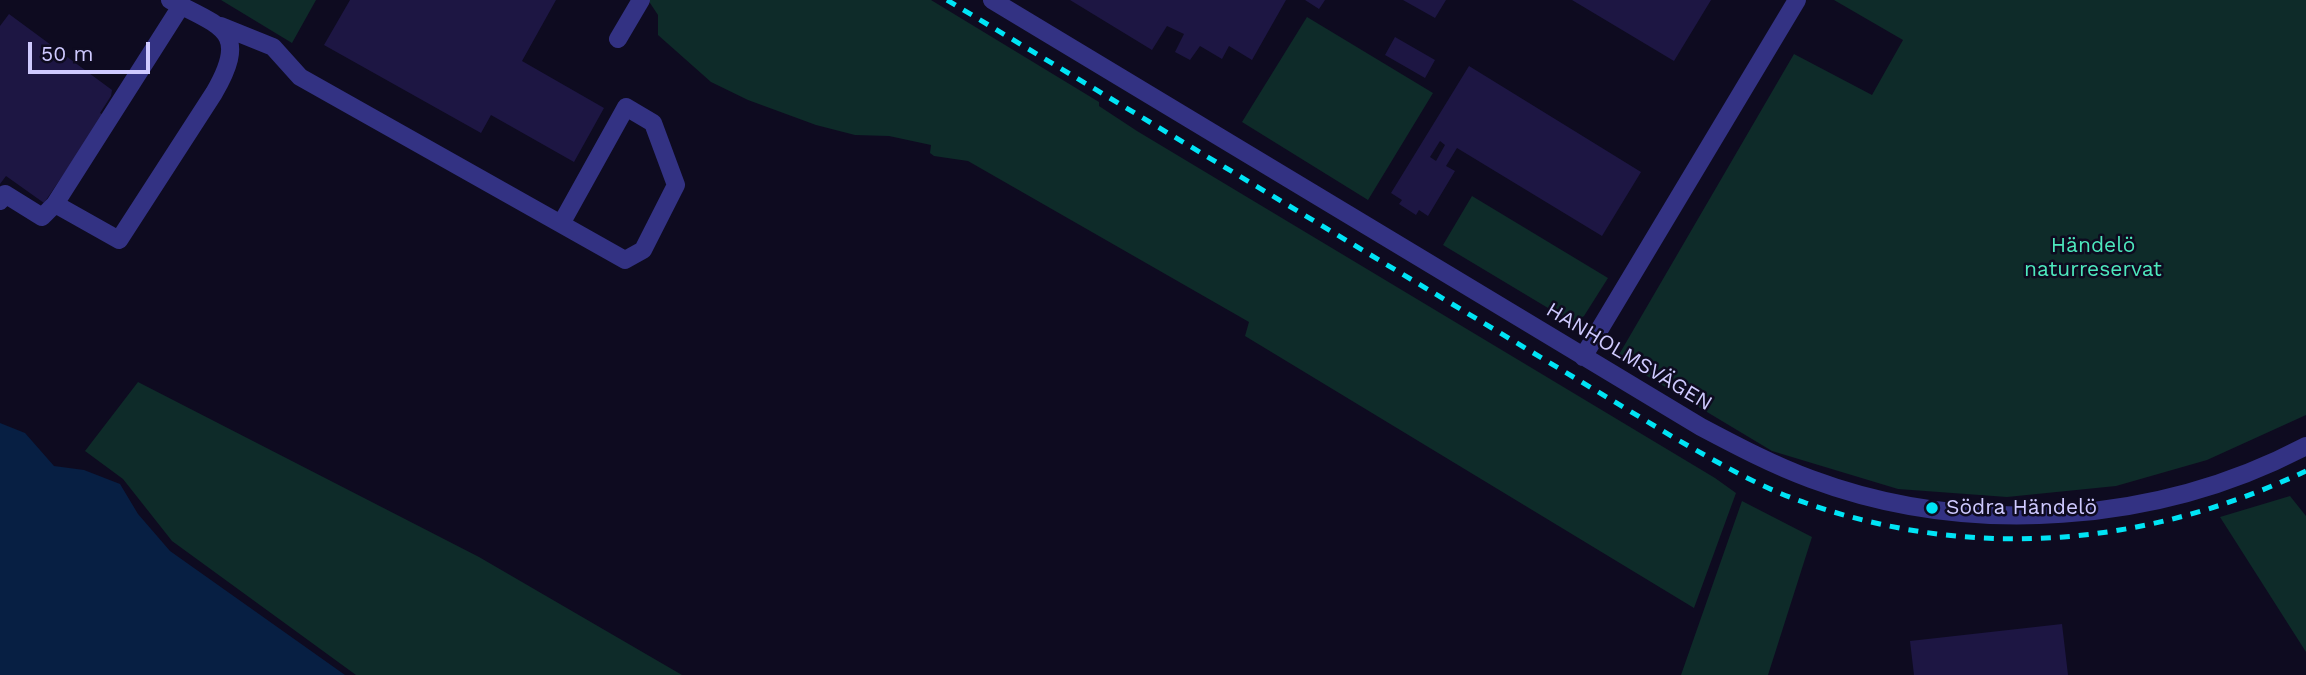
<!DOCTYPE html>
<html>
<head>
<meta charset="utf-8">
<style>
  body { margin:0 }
  #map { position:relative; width:2306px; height:675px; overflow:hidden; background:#0e0b20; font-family:"Work Sans",sans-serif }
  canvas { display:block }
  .scale { position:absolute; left:28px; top:42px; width:122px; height:32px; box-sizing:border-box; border:4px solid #cfcaff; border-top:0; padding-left:9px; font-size:21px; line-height:24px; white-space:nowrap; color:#cfcaff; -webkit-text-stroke:5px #0e0b20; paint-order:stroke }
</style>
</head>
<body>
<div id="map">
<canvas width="2306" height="675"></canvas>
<div class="scale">50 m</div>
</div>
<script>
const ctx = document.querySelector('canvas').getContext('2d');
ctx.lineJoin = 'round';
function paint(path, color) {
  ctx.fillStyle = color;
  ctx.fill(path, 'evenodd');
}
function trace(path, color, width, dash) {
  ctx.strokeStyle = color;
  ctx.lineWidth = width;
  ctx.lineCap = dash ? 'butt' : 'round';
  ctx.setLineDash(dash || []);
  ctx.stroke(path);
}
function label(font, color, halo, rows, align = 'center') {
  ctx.font = font + ' "Work Sans",sans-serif';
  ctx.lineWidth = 5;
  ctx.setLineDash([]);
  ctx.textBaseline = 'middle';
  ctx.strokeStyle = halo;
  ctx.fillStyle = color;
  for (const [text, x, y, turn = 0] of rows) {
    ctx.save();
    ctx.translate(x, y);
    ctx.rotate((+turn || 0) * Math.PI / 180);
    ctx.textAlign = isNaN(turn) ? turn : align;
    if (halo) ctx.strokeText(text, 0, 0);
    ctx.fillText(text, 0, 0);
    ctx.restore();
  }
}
paint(new Path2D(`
  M221 0H316L292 43Z
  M648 0H931L1099 102V106L1137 131 1715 478 1736 493 1694 608 1245 336 1249 322 968 161 934 156 930 153 931 145 889 136 855 135 816 125 748 100 711 82 658 35V15Z
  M1834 0H2306V415L2207 460 2116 486 2007 497 1898 489 1772 451 1617 358 1794 54 1872 95 1903 40Z
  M1307 17 1433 93 1368 200 1242 122Z
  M1472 196 1608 278 1584 316 1573 323 1443 245Z
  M138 382 479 557 682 675H356L172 541 123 479 85 451Z
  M2290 496 2306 516V652L2220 517Z
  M1742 501 1812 537 1768 675H1681Z`), '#0e2b29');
paint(new Path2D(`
  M0 423 25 433 54 466 84 470 120 484 138 514 170 551 345 675H0Z`), '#071f43');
paint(new Path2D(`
  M350 0H556L522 61 604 108 574 162 491 115 481 133 324 45Z
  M1070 0H1286L1252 60 1229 46 1222 59 1200 46 1190 60 1175 52 1184 34 1167 26 1152 50Z
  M1305 0H1325L1319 9Z
  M1403 0H1446L1435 18Z
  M1572 0H1711L1674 61Z
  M9 14 112 90 111 96 100 113 104 115 44 203 6 176 0 184V26Z
  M1395 37 1435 60 1425 78 1385 55Z
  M1469 66 1641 172 1602 236 1457 148 1446 166 1455 171 1428 216 1419 210 1416 215 1399 204 1402 200 1391 193ZM1440 141 1445 145 1436 161 1430 157Z
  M2062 624 2068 675H1914L1910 641Z`), '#1d1643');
trace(new Path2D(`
  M170 0C222 27 250 31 214 93L119 240 55 204 181 6
  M992 0 1701 427C1737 446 1773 465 1811 479 1969 538 2158 524 2306 446
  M221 26 273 47 300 77 625 260 643 250 676 185 653 123 626 107 561 224
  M618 39 641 0
  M0 201 5 194 42 217 55 204
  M1583 357 1797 0`), '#333283', 18);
trace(new Path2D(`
  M947 0 1678 440C1719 463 1761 488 1806 503 1975 562 2146 546 2306 471`), '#00e4f5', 5, [10, 9]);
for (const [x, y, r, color] of [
  [1932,508,7,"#00e4f5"]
]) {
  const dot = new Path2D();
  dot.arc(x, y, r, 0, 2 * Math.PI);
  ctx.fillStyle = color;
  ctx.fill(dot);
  trace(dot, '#0e0b20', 2.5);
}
label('21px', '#4de8bd', '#0e0b20', [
  ["Händelö",2093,246],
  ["naturreservat",2093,270]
]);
label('21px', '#cfcaff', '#0e0b20', [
  ["HANHOLMSVÄGEN",1629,357,31]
]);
label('21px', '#cfcaff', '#0e0b20', [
  ["Södra Händelö",1946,508]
], 'left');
</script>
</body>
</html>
